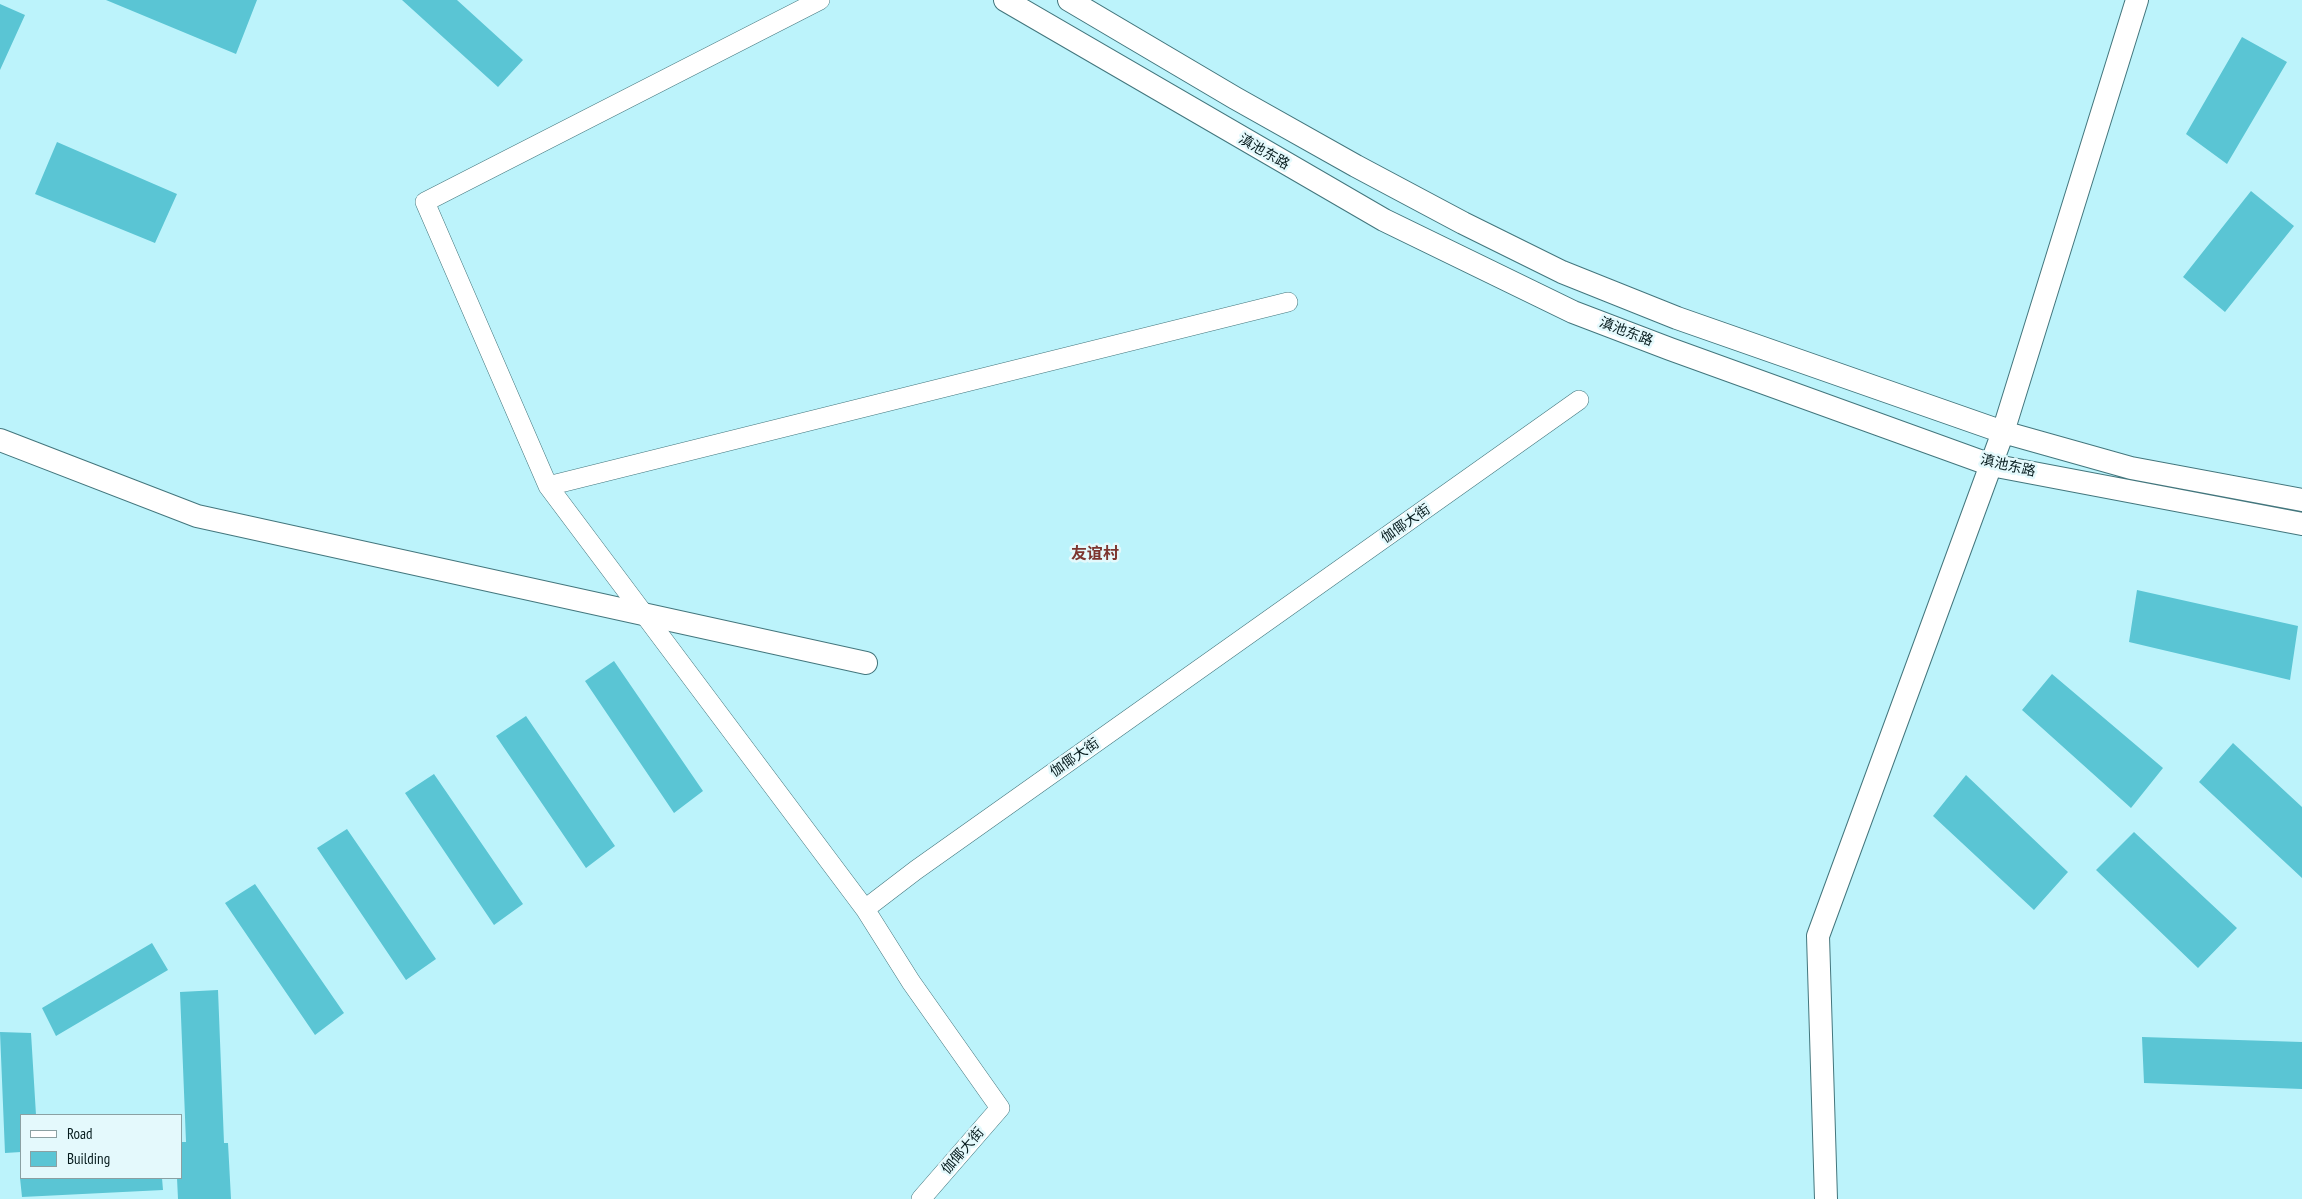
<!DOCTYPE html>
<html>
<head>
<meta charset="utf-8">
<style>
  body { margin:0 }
  #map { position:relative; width:2302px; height:1199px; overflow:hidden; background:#bcf3fb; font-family:"PT Sans Narrow",sans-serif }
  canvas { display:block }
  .legend { position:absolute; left:20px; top:1114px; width:162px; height:65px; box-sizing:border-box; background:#e4f9fc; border:1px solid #8ba0a2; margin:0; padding:6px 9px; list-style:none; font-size:15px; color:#051a1c }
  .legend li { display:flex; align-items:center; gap:10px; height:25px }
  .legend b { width:25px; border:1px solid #8ba0a2 }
</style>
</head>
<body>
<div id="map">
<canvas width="2302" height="1199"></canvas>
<ul class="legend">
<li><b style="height:6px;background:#fff"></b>Road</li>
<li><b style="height:14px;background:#5ac5d4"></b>Building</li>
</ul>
</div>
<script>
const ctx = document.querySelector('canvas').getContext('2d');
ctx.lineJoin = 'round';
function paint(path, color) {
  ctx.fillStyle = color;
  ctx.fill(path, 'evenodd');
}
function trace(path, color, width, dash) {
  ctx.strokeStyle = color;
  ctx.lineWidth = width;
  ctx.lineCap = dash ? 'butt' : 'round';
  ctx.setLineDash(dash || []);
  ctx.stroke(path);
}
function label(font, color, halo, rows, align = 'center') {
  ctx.font = font + ' "PT Sans Narrow","Noto Sans SC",sans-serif';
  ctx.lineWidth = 5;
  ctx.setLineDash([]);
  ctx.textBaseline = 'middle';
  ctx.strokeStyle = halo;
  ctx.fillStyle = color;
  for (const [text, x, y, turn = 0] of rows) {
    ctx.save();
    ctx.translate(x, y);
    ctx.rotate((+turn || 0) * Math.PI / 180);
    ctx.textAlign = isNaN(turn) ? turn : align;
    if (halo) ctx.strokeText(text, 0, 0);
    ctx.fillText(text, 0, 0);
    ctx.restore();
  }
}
paint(new Path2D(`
  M106 0H257L236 54Z
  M402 0H457L523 60 498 87Z
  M0 4 25 15 0 70Z
  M2242 37 2287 62 2227 164 2186 134Z
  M57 142 177 194 155 243 35 194Z
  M2251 191 2294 226 2225 312 2183 277Z
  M2137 590 2298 626 2290 680 2129 642Z
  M614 661 703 791 674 813 585 681Z
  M2052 674 2163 768 2131 808 2022 710Z
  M526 716 615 846 586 868 496 736Z
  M2233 743 2302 807V878L2199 782Z
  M434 774 523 904 494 925 405 793Z
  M1966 775 2068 872 2034 910 1933 816Z
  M347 829 436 959 406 980 317 848Z
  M2134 832 2237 928 2198 968 2096 870Z
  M255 884 344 1013 315 1035 225 903Z
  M152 943 168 970 56 1036 42 1008Z
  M218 990 224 1143H228L231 1199H178L177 1178H181V1142H186L180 992Z
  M0 1032 31 1033 36 1115H21V1152L5 1153Z
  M2142 1037 2302 1042V1089L2144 1083Z
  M20 1178H162L163 1190 22 1197Z`), '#5ac5d4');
const minor = new Path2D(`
  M820 0 425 202 548 486 865 909
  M548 486 1288 302
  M921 1199 1000 1108 911 982 865 909 916 870 1579 400`);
const tertiary = new Path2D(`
  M1005 0 1384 220 1573 312 1670 349 1991 465 2302 524
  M1069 0 1235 98 1356 166 1463 223 1562 272 1677 318 2003 432 2131 468 2302 500
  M0 440 197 516 866 663
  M1826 1199 1818 936 2003 432 2137 0`);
trace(minor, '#43767d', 20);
trace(tertiary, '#43767d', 24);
trace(minor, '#fff', 19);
trace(tertiary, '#fff', 22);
label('14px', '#051a1c', '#e4f9fc', [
  ["滇池东路",1264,152,30],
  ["滇池东路",1626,332,21],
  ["滇池东路",2008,466,13],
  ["伽倻大街",1406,524,-35],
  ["伽倻大街",1075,758,-35],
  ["伽倻大街",963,1151,-49]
]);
label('bold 16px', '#7d3630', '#e4f9fc', [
  ["友谊村",1095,554]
]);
</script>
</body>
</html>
